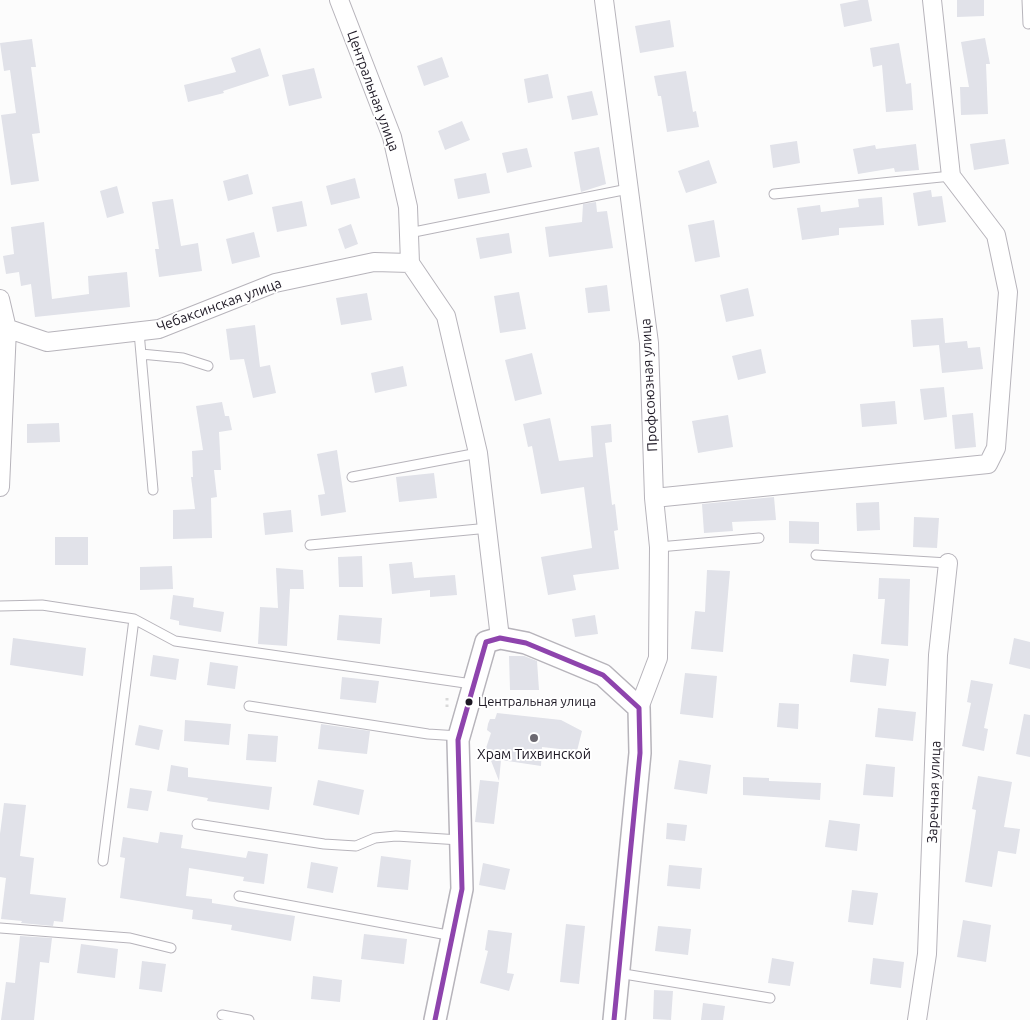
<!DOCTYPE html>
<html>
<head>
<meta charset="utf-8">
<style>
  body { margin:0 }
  canvas { display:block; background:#fcfcfc }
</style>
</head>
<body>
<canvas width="1030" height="1020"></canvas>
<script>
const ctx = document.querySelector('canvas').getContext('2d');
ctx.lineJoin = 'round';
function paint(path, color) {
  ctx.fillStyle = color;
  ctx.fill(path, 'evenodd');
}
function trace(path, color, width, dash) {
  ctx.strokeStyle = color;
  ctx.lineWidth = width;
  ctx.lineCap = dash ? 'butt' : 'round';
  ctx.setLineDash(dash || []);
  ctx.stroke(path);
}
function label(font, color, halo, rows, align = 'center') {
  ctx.font = font + ' Ubuntu,sans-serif';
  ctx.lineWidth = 4;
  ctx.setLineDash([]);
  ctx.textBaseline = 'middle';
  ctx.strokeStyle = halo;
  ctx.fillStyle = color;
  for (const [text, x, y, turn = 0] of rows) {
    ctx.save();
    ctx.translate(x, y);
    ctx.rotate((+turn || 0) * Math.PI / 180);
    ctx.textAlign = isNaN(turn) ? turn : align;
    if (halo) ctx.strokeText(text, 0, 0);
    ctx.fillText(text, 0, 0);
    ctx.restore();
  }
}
paint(new Path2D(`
  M860 0H868L872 21 844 27 840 4Z
  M957 0H984V16L957 17Z
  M670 20 674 47 640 53 635 26Z
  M985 38 990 64H986L988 114 961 115 960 87H969L961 42Z
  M32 39 36 67H31L40 133 32 134 39 181 11 185 1 115 16 113 10 70 4 71 0 43Z
  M899 43 906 84 911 83 913 110 886 112 882 65 873 67 870 48Z
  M260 48 269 76 223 91 224 93 188 102 184 85 236 72 231 58Z
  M442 57 449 77 424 86 417 66Z
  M314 68 322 98 289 106 282 75Z
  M686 71 693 112 696 111 699 127 667 132 661 96H658L654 76Z
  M548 74 553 98 528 103 524 79Z
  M592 91 598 115 572 120 567 96Z
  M462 121 470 140 445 150 438 131Z
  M1005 139 1009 164 974 170 970 144Z
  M797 141 800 163 773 168 770 145Z
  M916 144 919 170 895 172 894 168 858 174 853 149 875 145 876 149Z
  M599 147 606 184 581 192 574 152Z
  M527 148 532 167 507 173 502 153Z
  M709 160 717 183 686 193 678 171Z
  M486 173 490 193 458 199 454 179Z
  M248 174 253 194 228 201 223 181Z
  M355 178 360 198 331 205 326 186Z
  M117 186 124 213 107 218 100 191Z
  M931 190 932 197 942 196 946 222 918 226 913 193Z
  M882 197 884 225 839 228V235L802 240 797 208 820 205 821 212 859 207 858 199Z
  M173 199 181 246 198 243 202 271 159 277 155 249H159L152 202Z
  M302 201 307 226 277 232 272 207Z
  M596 202 597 212 607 211 613 248 549 257 545 227 582 222 583 204Z
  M714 220 720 257 695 262 688 225Z
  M44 222 52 299 89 294 88 276 127 272 130 307 35 317 31 284 21 286 19 272 6 274 3 256 14 254 11 227Z
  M351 224 358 244 345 249 338 229Z
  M254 232 260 257 232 264 226 239Z
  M509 233 512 253 480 259 476 238Z
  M607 285 610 311 588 313 585 288Z
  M748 288 754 316 726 322 720 295Z
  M519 292 526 329 500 333 494 296Z
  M367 293 372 320 341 325 336 298Z
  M943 318 945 343 967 341 968 348 980 347 983 369 942 373 939 345 913 347 911 320Z
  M255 325 260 367 270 365 276 393 253 398 244 359 230 360 226 329Z
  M761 349 766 373 738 380 732 356Z
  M532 353 542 394 515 401 505 360Z
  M403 366 407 386 375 393 371 373Z
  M944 387 947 417 924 420 920 389Z
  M895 401 897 424 862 427 860 404Z
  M222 402 225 416H229L232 430 219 432 221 470H214L217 497 211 498 212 538 173 539V510L195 509 191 477H193L192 451 203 450 196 406Z
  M973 413 976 447 955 449 952 415Z
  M728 415 733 447 698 453 692 421Z
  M550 418 559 461 593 457 591 426 611 424 612 442 605 443 612 505 615 504 618 530 614 531 619 569 573 575 576 590 548 595 541 557 592 548 584 487 541 494 532 446 528 447 523 424Z
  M59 423 60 442 27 443V424Z
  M337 450 346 512 321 516 318 495 325 494 317 454Z
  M434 473 437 498 399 502 396 477Z
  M774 497 776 520 732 522 733 531 704 533 702 504Z
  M879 502 880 530 857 531 856 503Z
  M291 510 293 532 265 535 263 513Z
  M914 517 939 518 937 548 913 547Z
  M789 521 819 522V544L789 543Z
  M55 537H88V565H55Z
  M362 556 363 587H339L338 557Z
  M412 562 414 578 455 575 457 595 430 597V590L392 594 389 564Z
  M172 566 173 589 140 590V567Z
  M276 568 303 570 304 589H290L287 646 258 644 260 607 278 608Z
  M707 570 730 571 723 652 691 649 695 611 705 612Z
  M879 578 910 579 908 646 881 644 885 599H878Z
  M173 595 194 598 193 607 224 612 221 632 179 625V621L170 619Z
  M339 615 382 618 380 644 337 640Z
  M595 615 598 634 575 637 572 619Z
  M13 638 86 648 83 676 10 665Z
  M1014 638 1030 642V669L1009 664Z
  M853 654 889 659 886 686 850 682Z
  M153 655 179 659 176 680 150 676Z
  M509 656H524L537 661 539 690H510Z
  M210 662 238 666 235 689 207 685Z
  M685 673 717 676 713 718 680 714Z
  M342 677 379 681 376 703 340 699Z
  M971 680 993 684 984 728 988 729 984 751 962 746 971 703 967 702Z
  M779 703 799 704 798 729 777 727Z
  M878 708 916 712 913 741 875 737Z
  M497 713 561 720 582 731 577 751 542 747 541 766 501 760 499 781 486 748 491 733 487 730 488 724 490 719H495Z
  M1024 714 1030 715V757L1016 754Z
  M185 720 231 724 229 745 184 741Z
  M321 724 370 731 367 754 318 749Z
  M139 725 163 730 159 750 135 745Z
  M248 734 278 736 276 762 246 760Z
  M679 760 711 765 707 794 674 789Z
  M866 764 895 767 893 797 863 795Z
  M171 765 188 768V777L272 787 269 810 207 801 208 798 167 791Z
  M978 776 1012 782 1004 827 1020 829 1016 854 998 851 992 887 965 882 976 810 972 809Z
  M743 777 769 778V781L821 783 820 800 743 795Z
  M318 780 364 790 359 815 313 805Z
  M480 780 499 782 494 824 475 822Z
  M130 788 152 791 148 811 127 808Z
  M4 803 26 805 20 856 34 858 30 894 66 898 63 922 54 921 53 926 21 923 22 921 1 919 6 878 0 877V834Z
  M829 820 860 824 857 851 825 847Z
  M667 823 687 825 685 841 666 839Z
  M160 832 183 835 181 848 246 858 248 851 268 854 264 884 243 881 244 877 189 868 186 896 212 899V903L295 916 291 941 231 930 232 925 192 919 193 910 120 898 125 858 120 857 123 837 158 843Z
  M381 856 411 860 408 890 377 887Z
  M311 862 338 867 333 893 307 888Z
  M483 863 510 869 505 890 479 885Z
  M669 865 702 868 700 889 667 886Z
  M852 890 878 893 873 925 848 922Z
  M963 920 991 925 986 962 957 957Z
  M566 924 585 926 579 984 560 982Z
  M658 926 691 929 688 955 655 951Z
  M488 930 512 933 507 973 514 974 509 991 480 983 488 951 485 950Z
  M364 934 407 939 404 964 361 959Z
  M20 936 52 938 49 963 40 962 34 1020H1L6 982 15 983Z
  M81 944 118 949 115 978 77 973Z
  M772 958 794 962 790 986 768 983Z
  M873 958 904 962 901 988 870 984Z
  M142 961 166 964 162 992 139 989Z
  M313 976 342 980 340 1002 311 999Z
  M654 990 673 991 671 1020 653 1019Z
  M703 1003 725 1006 723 1020H701Z`), '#e1e2e9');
const service = new Path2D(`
  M1027 0 1028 24
  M774 194 951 176
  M409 233 628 189
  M139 332 153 490
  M141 354 183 358 208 366
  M352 477 478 453
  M310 545 489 528
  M659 547 759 538
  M816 555 948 563
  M0 606 42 605 134 619 175 641 472 684
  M249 706 428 734 459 736
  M197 824 324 844 356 846 375 838 396 836 460 840
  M103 861 134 619
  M239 896 453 936
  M0 928 130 938 171 948
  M618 973 770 998
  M222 1015 249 1020`);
const minor = new Path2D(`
  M339 0 392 137 408 207 410 263 446 316 478 453 500 638
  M604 0 649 343 654 498 659 547 658 658 639 708
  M0 299 7 329 0 487
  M0 326 47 342 159 329 275 283 374 262 410 263
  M654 498 988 464 996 448 1008 292 996 235 951 176 932 0
  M917 1020 927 954 938 655 948 563`);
const tertiary = new Path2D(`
  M435 1020 462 889 458 740 486 642 500 638 526 643 603 675 639 708 640 753 614 1020`);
trace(service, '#b7b4bb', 11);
trace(minor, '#b7b4bb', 20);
trace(tertiary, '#b7b4bb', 24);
trace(new Path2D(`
  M447 707V696`), '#d9d9d9', 3, [2.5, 4]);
trace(service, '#fff', 9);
trace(minor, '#fff', 18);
trace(tertiary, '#fff', 21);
trace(new Path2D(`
  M435 1020 462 889 458 740 486 642 500 638 526 643 603 675 639 708 640 753 614 1020`), '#8e44ad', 5);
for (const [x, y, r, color] of [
  [469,702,4.5,"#1d1824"],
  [534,738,5,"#6b6870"]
]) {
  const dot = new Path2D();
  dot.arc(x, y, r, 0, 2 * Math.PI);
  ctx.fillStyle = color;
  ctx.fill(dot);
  trace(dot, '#fff', 2);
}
label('13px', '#1d1824', '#fff', [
  ["Центральная улица",478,702]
], 'left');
label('14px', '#1d1824', '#fff', [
  ["Центральная улица",373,91,70],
  ["Чебаксинская улица",219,305,-20],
  ["Профсоюзная улица",649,385,-93],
  ["Заречная улица",934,792,-88]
]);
label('14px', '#1d1824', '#fff', [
  ["Храм Тихвинской",534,754]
]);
</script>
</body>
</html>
